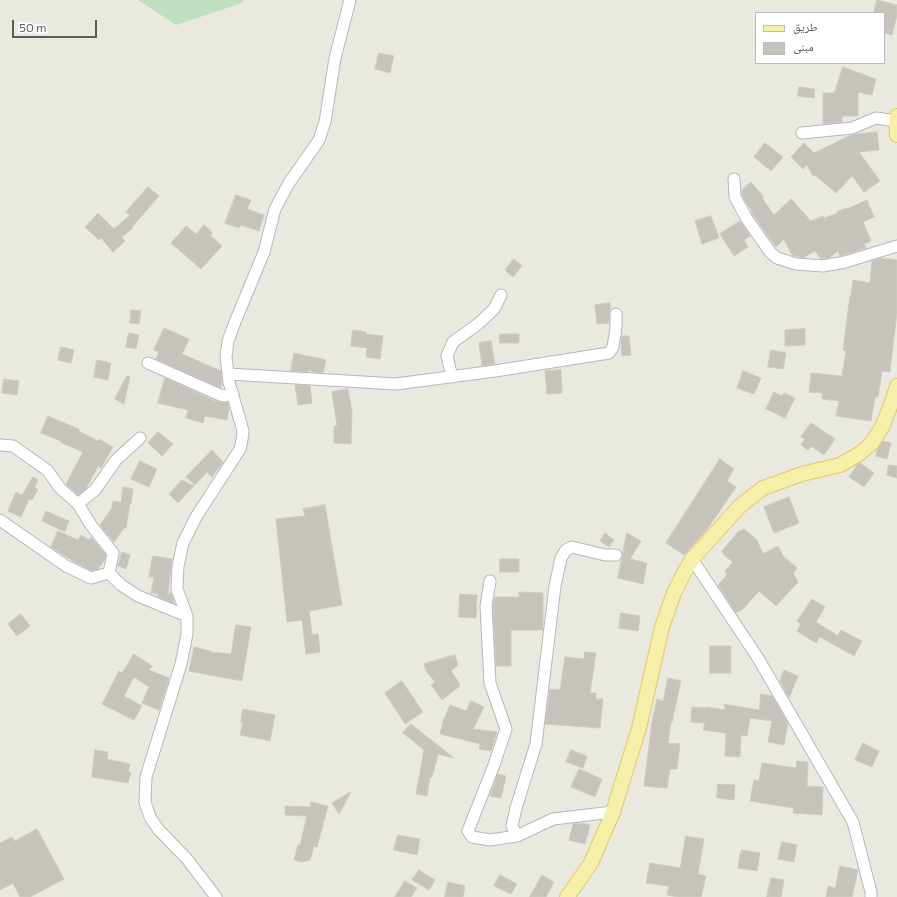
<!DOCTYPE html>
<html>
<head>
<meta charset="utf-8">
<style>
  body { margin:0 }
  #map { position:relative; width:897px; height:897px; overflow:hidden; background:#eae9e0; font-family:Commissioner,"Noto Naskh Arabic",sans-serif }
  canvas { display:block }
  .legend { position:absolute; left:755px; top:12px; width:130px; height:52px; box-sizing:border-box; background:#fff; border:1px solid #bdbdbf; margin:0; padding:5px 7px; list-style:none; font-size:12px; color:#595b5f }
  .legend li { display:flex; align-items:center; gap:8px; height:20px }
  .legend b { width:20px; border:1px solid #bdbdbf }
  .scale { position:absolute; left:12px; top:20px; width:85px; height:18px; box-sizing:border-box; border:2px solid #595b5f; border-top:0; padding-left:5px; font-size:12px; line-height:14px; white-space:nowrap; color:#595b5f; -webkit-text-stroke:3px #fff; paint-order:stroke }
</style>
</head>
<body>
<div id="map">
<canvas width="897" height="897"></canvas>
<ul class="legend">
<li><b style="height:5px;background:#f6efaa"></b>طريق</li>
<li><b style="height:11px;background:#c6c3bd"></b>مبنى</li>
</ul>
<div class="scale">50 m</div>
</div>
<script>
const ctx = document.querySelector('canvas').getContext('2d');
ctx.lineJoin = 'round';
function paint(path, color) {
  ctx.fillStyle = color;
  ctx.fill(path, 'evenodd');
}
function trace(path, color, width, dash) {
  ctx.strokeStyle = color;
  ctx.lineWidth = width;
  ctx.lineCap = dash ? 'butt' : 'round';
  ctx.setLineDash(dash || []);
  ctx.stroke(path);
}
paint(new Path2D(`
  M138 0H244L242 3 176 25Z`), '#bee0c1');
const building = new Path2D(`
  M877 0 897 5V15L892 35 884 33V13H874Z
  M379 53 394 56 390 73 375 69Z
  M843 67 876 79 872 95 858 92V116H842V122L823 124V93H834Z
  M799 87 815 89 814 98 798 96Z
  M877 132 879 150 859 152 880 181 864 192 852 176 836 193 815 175 813 176 807 165 803 169 791 157 804 143 814 153 851 135 857 134Z
  M765 143 783 157 771 171 754 157Z
  M751 182 764 197 762 198 774 215 791 199 811 221 823 216 824 218 838 213V211L847 208V209L867 200 874 217 863 222 871 241 864 244 866 248 843 255 840 256 838 251 829 258 823 259H821L815 251 803 258 792 255 784 239 776 247 753 215 751 211 752 210 748 206 742 195V190Z
  M148 187 159 196 132 227 133 228 122 237 125 241 113 252 101 238 99 240 85 227 98 213 114 229 130 215 126 212Z
  M236 195 251 200 247 209 264 215 259 231 241 225 239 228 225 223Z
  M711 216 719 238 702 244 695 221Z
  M740 221 750 236 744 240 748 247 734 256 720 234Z
  M204 225 212 232 211 236 222 246 201 269 171 243 186 226 196 234Z
  M882 258 897 260V312L890 372 882 371 878 397H875L871 421 836 416 839 401 822 399V393L809 392 811 373 842 376 846 351 843 350 850 296H851L853 280 870 283 872 261Z
  M514 259 522 266 513 277 505 270Z
  M610 303V310L609 314V323L597 324 595 305Z
  M131 310 141 311 139 324 130 323Z
  M164 328 189 339 182 354 221 371 222 385 221 388 156 359 159 352 154 350Z
  M805 329V345L785 346V330Z
  M353 330 366 332V334L383 336 380 359 366 357 367 348 351 346Z
  M129 333 139 335 136 349 126 347Z
  M500 334H519V343H500Z
  M622 336H629L631 355 622 356 621 343Z
  M491 341 495 364 482 366 479 343Z
  M61 347 74 350 71 363 58 360Z
  M771 350 786 353 783 369 768 367Z
  M294 353 326 360 323 373 314 372 308 370V372L291 371Z
  M97 360 111 363 108 380 94 377Z
  M561 370 562 393 547 394 545 371Z
  M743 371 761 378 754 394 737 388Z
  M127 376H130L124 404 115 399Z
  M165 378 215 401 228 403 229 409 227 420 205 416 203 423 186 418 188 410 158 403Z
  M4 379 19 381 17 395 2 393Z
  M298 385 310 386 312 403 298 405 295 386Z
  M348 389 352 412 351 444 334 443V426H337L332 392Z
  M774 392 782 396 784 393 795 398 785 418 766 409Z
  M48 416 79 429V431L98 441 99 439 113 447 101 468 98 466 86 489 78 495 66 484 83 452 60 442 61 441 41 433Z
  M811 423 835 439 824 455 811 446 808 450 801 445 805 439 801 437Z
  M158 432 173 444 162 456 148 443Z
  M883 441 891 443 887 459 876 456 877 450Z
  M212 450 223 462 212 477 207 472 195 485 186 477Z
  M720 459 734 469 727 481 736 487 708 528 684 555 666 543Z
  M140 461 157 469 149 487 131 479Z
  M860 463 874 473 864 487 849 477 857 465Z
  M889 465 897 466V478L887 475Z
  M33 477 38 480 35 487 38 490 32 500 29 499 21 517 8 511 16 492 22 495Z
  M182 480 194 486 178 503 169 494Z
  M123 487 133 489 131 503H130L126 528H124L114 542 100 525 112 508 113 501 121 502Z
  M789 497 799 523 774 533 764 507Z
  M325 505 342 605 309 611 312 635 318 634 320 652 306 654 302 620 287 622 276 519 305 516 303 509Z
  M46 511 69 521 65 532 42 521Z
  M744 529 757 540 763 554 778 546 783 556 797 568 793 573 798 582 776 606 759 591 743 609 736 613 718 585 727 575 725 571 733 562 725 556 722 551 738 532Z
  M58 531 78 540 81 535 89 540 91 537 106 555 105 559 98 569 92 571 76 563 51 547Z
  M605 533 614 540 609 547 600 541Z
  M627 533 641 541 630 559 647 563 643 584 618 578Z
  M122 552 130 555 126 569 118 566Z
  M153 556 172 559 168 593H171L174 600 173 603 158 597V594L151 593 154 577H149Z
  M500 559H519V572H500Z
  M519 592 543 593V630H511V666H496L493 606 495 597H519Z
  M460 594 477 595 476 618 459 617Z
  M812 599 825 607 816 622 838 636 841 630 862 641 854 656 820 637 816 643 797 631 801 624 797 622Z
  M621 613 640 616 638 631 619 628Z
  M21 614 30 626 17 636 8 624Z
  M236 625 251 627 242 681 189 671 194 647 211 651V652L231 654Z
  M710 646H731V673H710Z
  M585 652 596 653 590 693H596V699H603L600 728 545 724 550 689 560 690 565 657 584 659Z
  M134 654 152 666 149 670 169 678 159 710 142 703 149 687 134 677 124 696 142 706 134 720 102 704 119 671 122 673Z
  M455 655 458 665 451 671 458 681 460 686 442 700 431 685 435 682 426 671 424 664Z
  M784 670 798 676 789 698 780 681Z
  M668 678 681 681 672 722H671L668 743 680 744 677 769H670L667 788 644 786 652 721 657 699 663 701Z
  M402 681 423 712 405 724 385 693Z
  M761 694 772 696 788 723 784 745 768 742 772 721 750 718 747 736 741 735 740 757 725 756 726 733 703 730 705 723 691 722 692 707 707 708V707L725 710 724 704 759 710Z
  M471 701 484 707 473 729 497 732 491 751 479 749 480 744 440 734 443 721 450 705 466 711Z
  M243 709 275 715 270 741 240 735 243 722H241Z
  M411 724 454 758 438 754 432 777H430L427 796 416 794 424 750 403 733Z
  M863 743 879 751 872 767 855 760Z
  M95 750 108 752 107 759 130 764 128 772H131L128 783 92 777Z
  M571 750 587 756 583 768 566 762Z
  M797 761 808 762 807 786 823 787 822 815 793 813 794 808 750 801 754 780 759 781 762 763 796 768Z
  M579 769 602 779 595 797 571 787Z
  M498 774 506 776 501 798 490 796Z
  M718 784 735 785 734 800 717 798Z
  M351 792 339 814 332 803Z
  M311 802 328 806 317 847 314 846 310 860 302 862 294 860 298 845H300L307 816 285 815V806L310 807Z
  M581 823 590 825 585 844 569 840 573 824Z
  M37 829 64 879 30 897H20L13 883 0 890V843L12 837 14 841Z
  M398 835 420 839 417 855 394 850Z
  M686 836 704 839 698 874 706 876 701 897H678L667 895 669 886 646 883 650 863 680 868Z
  M782 842 797 845 794 862 778 859Z
  M742 850 760 853 757 871 738 868 740 853 741 854Z
  M840 866 858 870 852 897H826L828 886 835 888Z
  M419 870 435 880 429 890 412 880Z
  M500 875 517 884 511 894 494 886Z
  M542 875 554 882 546 897H530Z
  M771 878 784 880 781 897H767Z
  M405 881 417 888 411 897H395Z
  M448 882 465 886 463 897H445Z`);
paint(building, '#c6c3bd');
trace(building, '#cecbbf', 1);
const minor = new Path2D(`
  M802 133 852 128 876 118 896 121
  M734 179 735 197 747 219 770 252 777 258 796 264 823 266 845 262 897 246
  M148 363 220 395 225 396 233 394
  M229 374 396 384 495 371 609 353 613 347 616 328V314
  M452 377 447 356 453 342 478 324 494 309 501 295
  M0 445 13 446 47 470 60 488 78 504 91 525 113 553 109 573 121 585 138 596 187 616
  M78 504 95 490 116 460 140 438
  M0 520 66 566 91 578 109 573
  M692 559 758 658 853 822 871 892V897
  M490 581 486 606 490 683 506 729 494 765 468 831 472 837 490 840 517 836 553 819 613 812
  M517 836 512 826 516 808 536 744 555 586 561 558 566 550 572 547 605 555H616
  M216 897 187 859 158 829 150 817 145 802 146 777 181 664 187 634V616L177 589 178 566 183 543 196 517 240 449 242 440 243 431 229 382 226 357 228 341 235 322 264 252 275 209 289 183 319 140 325 122 335 58 350 0`);
const major = new Path2D(`
  M897 116 896 121 897 135
  M567 897 591 863 613 812 639 728 662 627 674 593 685 571 692 559 740 506 763 488 802 474 840 465 859 454 872 443 883 425 893 399 897 386`);
trace(minor, '#b6b7bc', 13);
trace(major, '#e1c762', 16);
trace(minor, '#fff', 11);
trace(major, '#f6efaa', 14);
</script>
</body>
</html>
